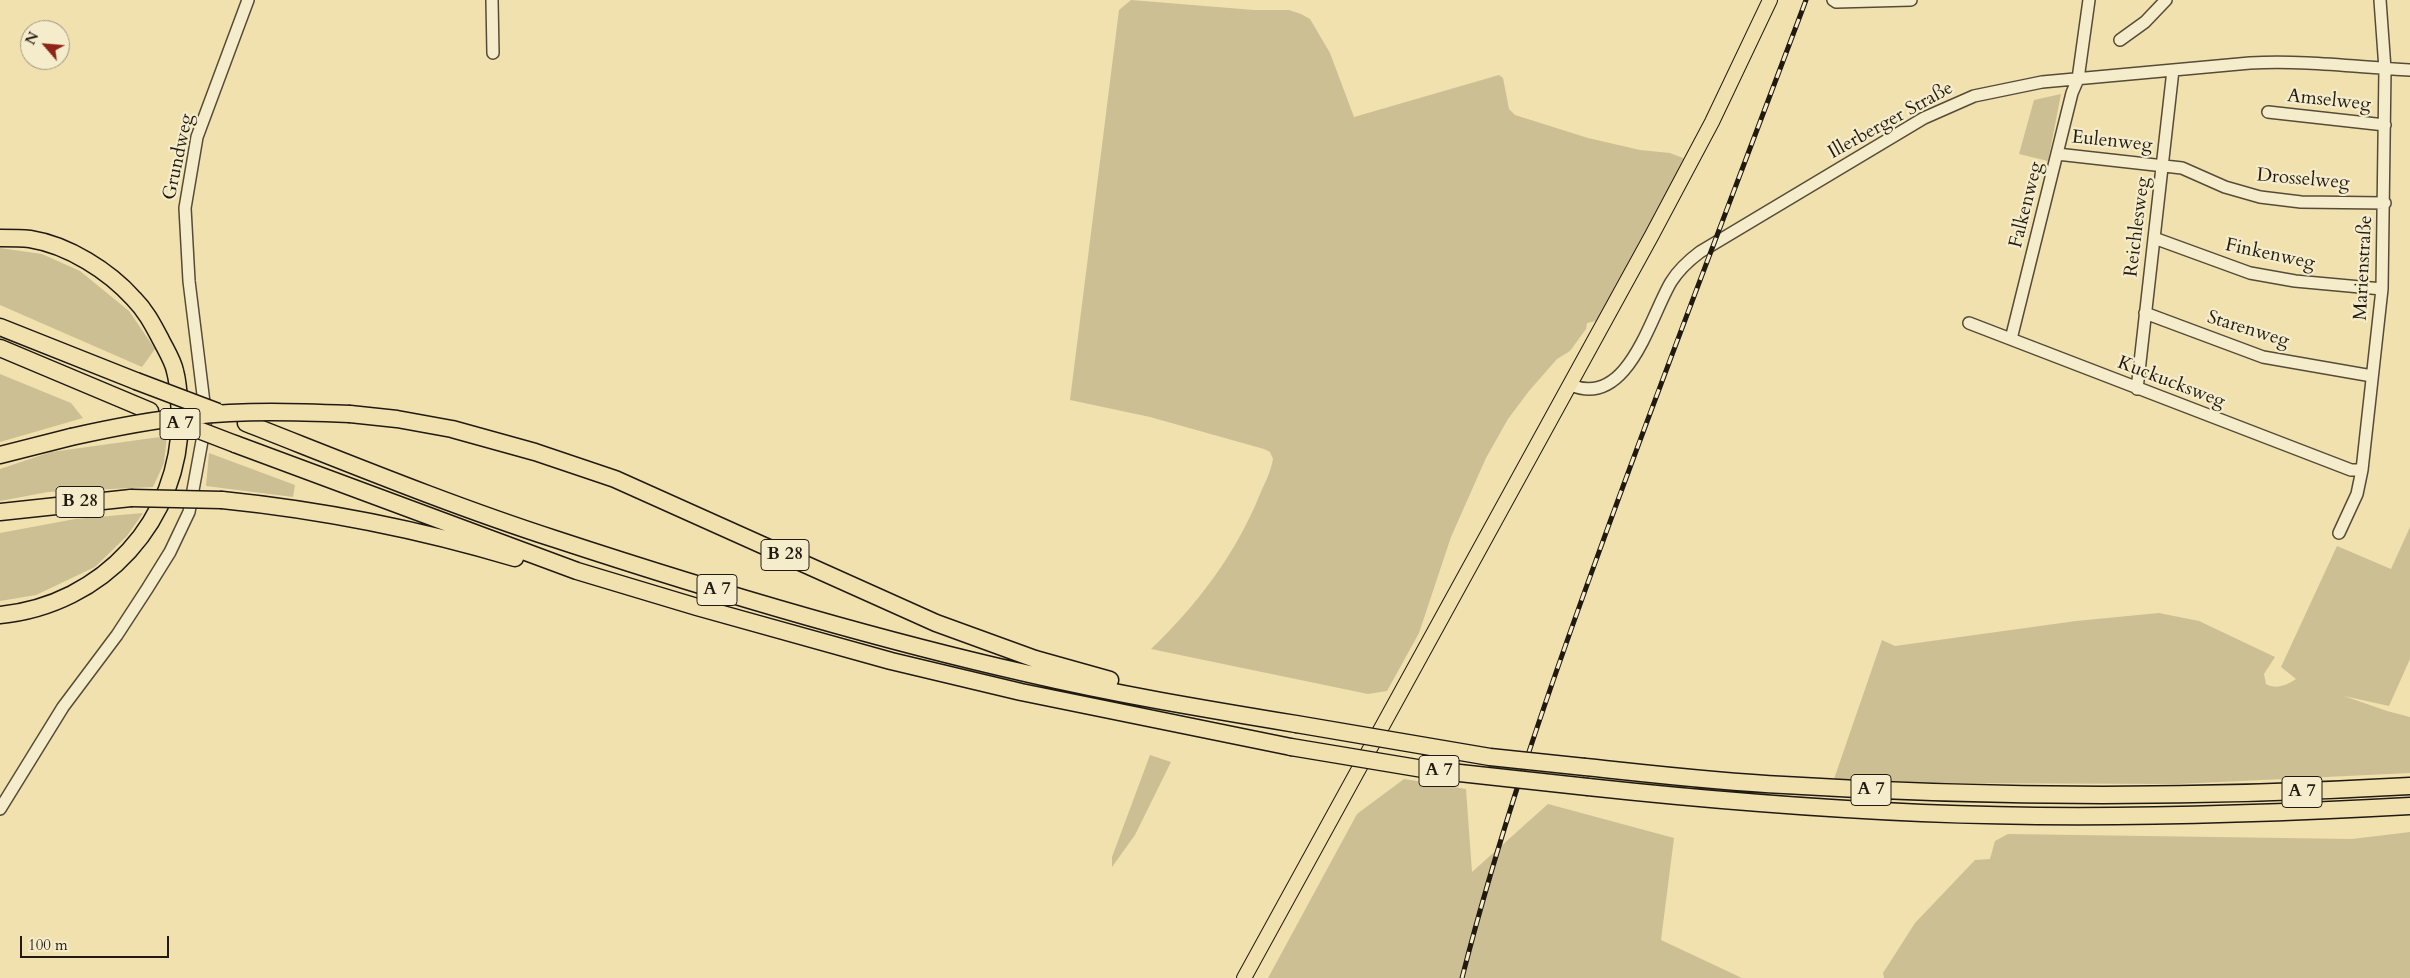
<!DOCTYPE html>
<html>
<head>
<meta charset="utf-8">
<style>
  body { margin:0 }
  #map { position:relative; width:2410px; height:978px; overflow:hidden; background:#f0e1af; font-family:Cardo,serif }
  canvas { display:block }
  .north { position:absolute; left:20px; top:20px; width:50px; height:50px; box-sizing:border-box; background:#f5eccb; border:1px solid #a09881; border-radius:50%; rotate:297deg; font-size:14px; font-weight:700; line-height:20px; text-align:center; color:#211a11 }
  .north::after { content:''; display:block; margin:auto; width:18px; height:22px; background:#8f2418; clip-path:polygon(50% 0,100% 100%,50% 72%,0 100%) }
  .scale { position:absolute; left:20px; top:936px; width:149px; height:22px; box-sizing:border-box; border:2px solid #211a11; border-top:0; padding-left:6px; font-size:15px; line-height:18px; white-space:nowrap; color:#211a11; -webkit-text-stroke:4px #f5eccb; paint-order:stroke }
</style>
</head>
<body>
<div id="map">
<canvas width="2410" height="978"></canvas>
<div class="north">N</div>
<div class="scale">100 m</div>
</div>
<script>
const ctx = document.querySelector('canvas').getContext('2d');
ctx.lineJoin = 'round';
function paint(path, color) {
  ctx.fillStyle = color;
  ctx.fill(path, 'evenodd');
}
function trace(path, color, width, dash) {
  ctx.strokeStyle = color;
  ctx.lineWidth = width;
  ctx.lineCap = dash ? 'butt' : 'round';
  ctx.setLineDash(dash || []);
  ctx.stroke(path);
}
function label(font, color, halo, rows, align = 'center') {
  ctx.font = font + ' Cardo,serif';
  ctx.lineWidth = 4.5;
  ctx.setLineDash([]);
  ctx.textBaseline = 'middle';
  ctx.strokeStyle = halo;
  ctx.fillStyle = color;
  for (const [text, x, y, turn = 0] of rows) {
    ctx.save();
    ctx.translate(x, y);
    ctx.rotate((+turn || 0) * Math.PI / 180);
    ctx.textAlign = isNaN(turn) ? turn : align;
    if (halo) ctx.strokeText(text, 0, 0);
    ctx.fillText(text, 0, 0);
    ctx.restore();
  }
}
paint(new Path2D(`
  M1131 0 1254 10H1289L1301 14 1310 19 1330 53 1354 117 1499 75 1503 78 1509 109 1515 115 1588 138 1640 150 1670 153 1691 161 1606 319 1587 323 1586 329 1570 351 1557 359 1529 391 1508 419 1486 458 1451 537 1419 633 1387 691 1368 694 1151 649C1197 605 1236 554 1260 494 1265 483 1271 471 1273 459L1270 452 1264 449 1150 417 1070 400 1119 10Z
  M2061 94 2048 161 2019 154 2034 100Z
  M0 248 42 254 80 271 129 311 155 349 142 367 0 305Z
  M0 374 71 403 83 418 0 442Z
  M167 436 164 463 153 487 48 492 0 501V469L51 452Z
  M209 453 295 485 293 497 206 486Z
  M143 513 127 536 95 567 36 595 0 601V533L75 519Z
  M2410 527V659L2389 706 2344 696 2387 711 2410 717V773L2178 784 1937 783 1834 779 1882 640 1895 646 2076 621 2159 613 2199 621 2275 657 2264 674 2266 684C2276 690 2287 685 2296 679L2281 667 2337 546 2391 569Z
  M1150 755 1171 762 1135 835 1112 867V857Z
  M1404 779 1466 789 1472 872 1548 804 1674 838 1661 940 1742 978H1268L1357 814Z
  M2410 832V978H1884L1883 973 1915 923 1975 860 1990 859 1995 841 2008 834 2352 839Z`), '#cdbf94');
const minor = new Path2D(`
  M492 0 493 53
  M1833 0 1836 2 1911 0
  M2120 40 2145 22 2166 0
  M2268 112 2385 125
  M2057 154 2182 168 2225 187 2260 197 2301 202 2385 203
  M2154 238 2250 273 2295 281 2382 289
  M2145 313 2263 357 2372 376
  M1969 323 2351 470H2362
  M2011 339 2072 93 2078 79 2089 0
  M1571 385C1628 409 1650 317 1671 282 1679 269 1688 261 1700 252L1924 118 1974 96 2042 82 2250 63C2304 60 2356 67 2410 70
  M2137 389 2173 70
  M2339 533 2357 494 2362 470 2382 289 2385 69 2380 0
  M0 809 63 707 117 635 147 589 170 552 189 512 206 419 189 281 185 208 197 137 248 0`);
const major = new Path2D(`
  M1244 978 1652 235 1712 122 1770 0`);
const highway = new Path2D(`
  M0 238C10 238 21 238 30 239 68 245 109 271 134 299 146 311 153 325 161 340 166 350 173 361 175 371 179 385 179 402 180 416 181 520 103 605 0 615
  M0 327 136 381
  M0 348 150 411
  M350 414 397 419 452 429 535 452 615 479 936 623 1035 659 1110 680
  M246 423C348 463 450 505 555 539 710 590 866 637 1025 673 1115 694 1205 709 1296 724
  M235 444 577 571 697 607 891 661 1021 692 1291 747
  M0 455 71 437
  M222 500C321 510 418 529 515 558
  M0 512 131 498
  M1585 767C1651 774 1718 782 1784 785 1992 798 2201 798 2410 786
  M1588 787C1699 799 1810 808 1922 813 2085 820 2248 815 2410 806`);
trace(minor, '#554c38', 14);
trace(major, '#211a11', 16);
trace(highway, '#211a11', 19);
trace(minor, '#f5eccb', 11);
trace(major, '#f0e1af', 14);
trace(highway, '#f0e1af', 16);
const rail = new Path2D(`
  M1462 978C1499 833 1548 692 1599 552 1666 367 1737 184 1806 0`);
trace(rail, '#211a11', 5);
trace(rail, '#f5eccb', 3, [9]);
const highwayBridge = new Path2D(`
  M136 381 218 412
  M170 419 235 444
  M71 437C111 428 151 420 192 416 245 410 298 412 350 414
  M131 498 222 500
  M1296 724 1490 757 1585 767
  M1291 747 1423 769 1588 787`);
trace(highwayBridge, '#211a11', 19, []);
trace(highwayBridge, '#f0e1af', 16);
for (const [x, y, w] of [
  [180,424,40],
  [80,502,48],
  [785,555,48],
  [717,590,40],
  [1439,771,40],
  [1871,790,40],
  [2302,792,40]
]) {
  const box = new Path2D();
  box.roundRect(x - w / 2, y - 15.5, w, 31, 4);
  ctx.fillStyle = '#f5eccb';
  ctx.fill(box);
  trace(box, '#211a11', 1);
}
label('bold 18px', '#211a11', null, [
  ["A 7",180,424],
  ["B 28",80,502],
  ["B 28",785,555],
  ["A 7",717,590],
  ["A 7",1439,771],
  ["A 7",1871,790],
  ["A 7",2302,792]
]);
label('19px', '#211a11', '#f5eccb', [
  ["Amselweg",2329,101,6],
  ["Illerberger Straße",1891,121,-29],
  ["Eulenweg",2112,142,6],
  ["Grundweg",179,157,-78],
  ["Drosselweg",2303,180,5],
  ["Falkenweg",2027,205,-76],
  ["Reichlesweg",2138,227,-83],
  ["Finkenweg",2270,255,12],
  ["Marienstraße",2364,268,-87],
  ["Starenweg",2248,330,17],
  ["Kuckucksweg",2171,383,21]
]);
</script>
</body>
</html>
